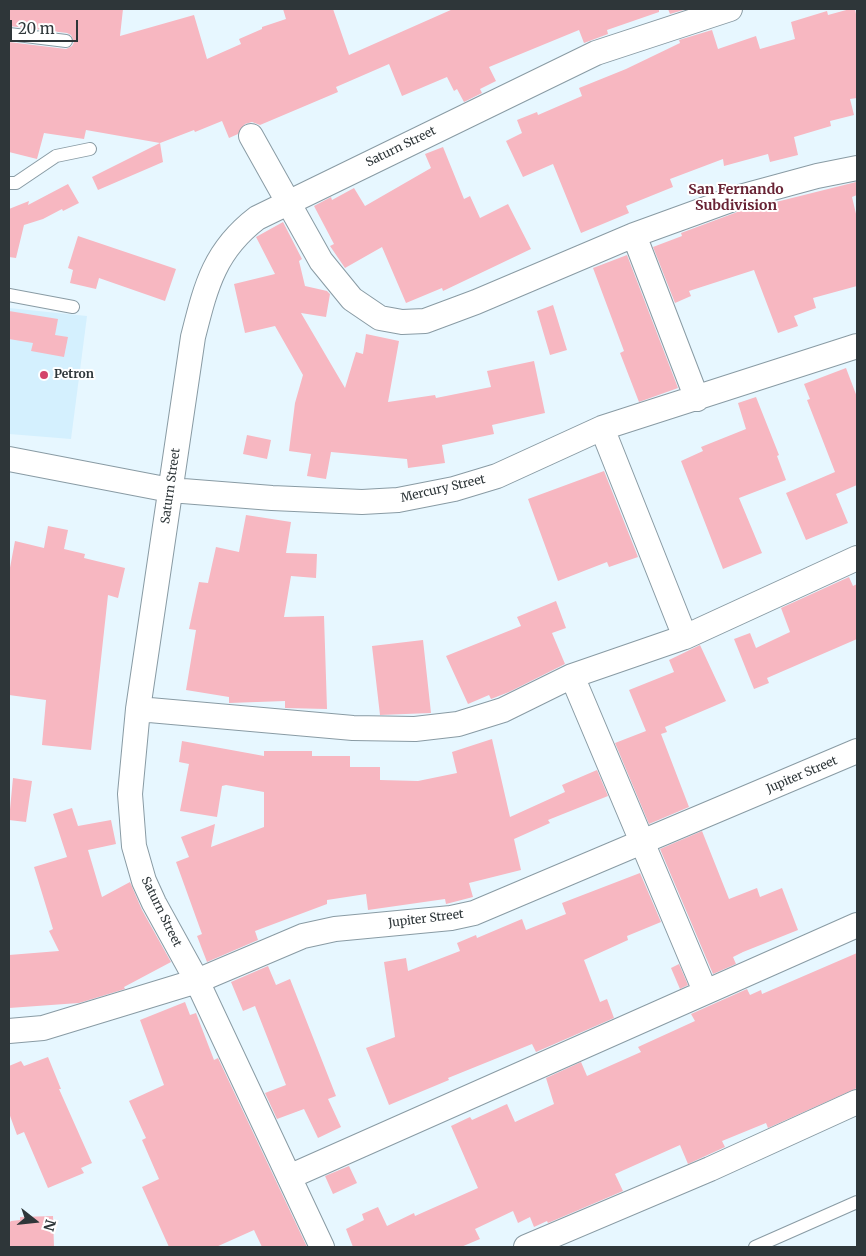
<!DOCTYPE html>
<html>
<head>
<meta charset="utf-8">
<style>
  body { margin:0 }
  #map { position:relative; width:866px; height:1256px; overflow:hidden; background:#e7f7ff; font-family:Merriweather,serif }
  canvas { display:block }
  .frame { position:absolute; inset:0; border:10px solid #2e3639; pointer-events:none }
  .north { position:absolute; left:10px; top:1196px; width:50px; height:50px; -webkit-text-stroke:4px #fff; paint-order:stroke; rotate:106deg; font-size:14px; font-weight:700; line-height:20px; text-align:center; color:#2e3639 }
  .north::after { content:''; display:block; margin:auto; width:18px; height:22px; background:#2e3639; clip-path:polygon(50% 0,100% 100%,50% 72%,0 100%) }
  .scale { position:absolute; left:10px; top:20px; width:68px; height:22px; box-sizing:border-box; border:2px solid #2e3639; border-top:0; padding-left:6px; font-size:15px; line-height:18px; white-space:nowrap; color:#2e3639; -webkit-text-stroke:4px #fff; paint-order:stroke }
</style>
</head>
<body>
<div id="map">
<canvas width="866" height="1256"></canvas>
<div class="frame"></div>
<div class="north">N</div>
<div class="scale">20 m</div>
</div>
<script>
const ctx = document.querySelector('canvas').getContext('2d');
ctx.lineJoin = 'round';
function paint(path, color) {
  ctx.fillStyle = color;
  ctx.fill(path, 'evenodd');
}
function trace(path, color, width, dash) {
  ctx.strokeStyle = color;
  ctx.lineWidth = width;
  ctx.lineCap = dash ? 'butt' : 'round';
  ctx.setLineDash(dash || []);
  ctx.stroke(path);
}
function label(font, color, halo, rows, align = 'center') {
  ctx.font = font + ' Merriweather,serif';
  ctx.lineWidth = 4;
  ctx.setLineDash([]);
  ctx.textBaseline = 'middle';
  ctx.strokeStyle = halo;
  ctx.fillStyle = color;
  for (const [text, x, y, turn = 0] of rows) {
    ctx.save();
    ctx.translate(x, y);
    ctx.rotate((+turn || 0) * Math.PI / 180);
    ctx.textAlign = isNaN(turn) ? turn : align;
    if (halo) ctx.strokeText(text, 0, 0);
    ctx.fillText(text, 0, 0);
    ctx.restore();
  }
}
paint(new Path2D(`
  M9 308 87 316 71 439 9 434Z`), '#d4f0fe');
paint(new Path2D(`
  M9 9H123L120 36 194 15 207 59 241 44 239 39 262 29V27L286 19 283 9H333L349 55 453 9H659V12L607 30 608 34 584 43 579 30 489 67 496 81 480 89 482 93 464 102 457 89 454 91 447 77 402 96 389 64 336 87 338 92 260 125 252 122 245 124 238 134 229 138 222 121 195 132 194 130 160 143 163 162 98 190 92 177 160 143 86 130 84 139 44 133 37 159 9 152V42L66 49 72 46 74 42 71 35 67 33 9 26Z
  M668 9H687L670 14Z
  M850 9H855L857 19V98L850 99 854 115 830 121 831 126 794 137 798 155 770 162 768 154 724 166 723 159 670 179 673 187 626 206 629 213 581 233 553 164 523 177 506 141 522 133 517 120 537 112 538 115 582 96 579 88 626 69 680 43 679 40 712 30 718 49 756 36 760 49 795 39 791 22 827 11 828 15Z
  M443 147 464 199 470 196 480 218 508 204 531 249 443 291 442 288 406 303 382 247 345 268 330 246 334 244 314 206 331 197 332 200 354 188 365 206 431 168 425 154Z
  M856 182 857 195 852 197 857 218V286L813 298 816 308 794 316 798 326 778 333 754 270 689 291 691 296 675 303 653 247 682 236 681 233 740 211Z
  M68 184 79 203 63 211 62 209 43 219 24 225 16 258 9 257V209L29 201 28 205Z
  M283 222 302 259 299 261 305 286 327 291 330 294 326 317 301 313 345 388 356 352 363 354 366 334 399 341 388 402 435 395 436 398 491 387 487 371 534 361 545 413 492 425 494 434 442 445 445 463 408 468 407 459 331 452 326 479 307 476 311 454 289 451 295 403 303 375 275 326 245 333 234 284 275 274 256 237Z
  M78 236 176 269 165 301 99 278 96 289 70 283 73 270 68 268Z
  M627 255 678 388 639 402 620 353 624 351 593 268Z
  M553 305 567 350 550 355 537 311Z
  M9 311 58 319 55 335 68 337 64 357 31 351 33 343 9 339Z
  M846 368 857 397V485L836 494 848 523 806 540 786 493 835 472 807 400 810 399 804 384Z
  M756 397 779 455 777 456 786 480 739 498 762 553 723 569 681 461 703 451 701 447 746 429 738 403Z
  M247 435 271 440 267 459 243 454Z
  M604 471 638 557 609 567 607 562 558 581 528 499Z
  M246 515 291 522 286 553 317 554 316 578 291 576 284 617 324 616 327 709 285 708V701L229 703V697L186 690 196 630 189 629 199 582 208 583 216 547 239 552Z
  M48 526 68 530 64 549 85 554 84 558 125 568 118 598 108 595 91 750 42 745 46 700 9 695V573L15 541 44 548Z
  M849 577 853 586 857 584V639L767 678 769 683 754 689 734 639 750 633 756 648 790 632 781 608Z
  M556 601 566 628 552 633 565 664 509 692 491 699 489 695 468 704 446 656 521 626 517 617Z
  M423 640 431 713 380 715 372 646Z
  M700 645 726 701 665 727 667 732 661 734 689 807 649 824 615 743 646 731 629 690 674 672 669 660Z
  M492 739 510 817 565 792 562 785 597 770 608 796 548 820 550 823 514 839 521 870 469 883 473 897 446 904 445 899 368 910 366 894 327 900V904L255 931 258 940 207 962 197 936 202 934 176 862 189 857 181 837 215 824 211 847 264 827V792L226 785 222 786 217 817 180 811 189 764 179 762 182 741 264 756V751H312V756H350V767H380V780L418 781 457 773 452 752Z
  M13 778 32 781 26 822 9 820Z
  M72 808 78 826 111 820 116 844 88 850 102 897 130 882 142 910 171 962 124 987 125 989 79 1003 9 1008V955L59 951 49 931 53 929 34 867 67 857 53 814Z
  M702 831 729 899 757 888 760 897 782 888 798 930 743 952 733 957 736 964 713 974 660 849Z
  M640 873 661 922 627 936 628 940 584 960 600 1002 607 999 614 1018 536 1052 532 1044 448 1078 449 1080 389 1105 366 1048 395 1037 384 962 406 958 408 971 460 951 457 943 476 935 477 938 522 919 526 930 566 914 562 903Z
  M857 953V1088L768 1128 766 1123 722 1141 725 1147 688 1164 680 1145 615 1174 623 1191 548 1223 547 1221 534 1227 530 1217 518 1223 513 1211 475 1229 480 1239 461 1247H353L346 1229 364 1220 362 1214 378 1207 387 1226 414 1213 415 1216 478 1188 451 1126 470 1117 472 1120 507 1104 515 1122 554 1104 546 1078 581 1062 587 1076 641 1052 638 1047 695 1021 691 1014 747 989 750 995 761 990 762 994Z
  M679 964 688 985 680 989 671 968Z
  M268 966 276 985 290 979 336 1096 328 1099 341 1127 318 1138 304 1109 277 1119 265 1093 286 1085 255 1006 243 1011 231 982Z
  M185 1002 190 1015 196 1013 214 1060 218 1058 307 1247H262L254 1230 216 1247H169L142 1187 159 1179 142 1140 146 1138 129 1101 164 1085 140 1020Z
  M48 1057 61 1089H59L92 1163 81 1168 84 1173 48 1188 24 1132 17 1135 9 1113V1066L21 1061 24 1066Z
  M349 1166 357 1183 333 1194 325 1176Z
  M53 1216 54 1247H9V1223L11 1221 20 1220V1217Z`), '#f7b7c1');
const service = new Path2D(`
  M9 34 66 41
  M9 183H16L56 156 90 149
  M9 295 73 307
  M755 1247 857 1202`);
const minor = new Path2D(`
  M251 136 321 261 352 299 380 318 402 322 425 321 476 302 634 235 736 198 817 176 857 168
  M634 235 697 399
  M602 428 685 637
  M9 459 170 490 272 498 362 502 398 500 454 489 497 476 602 428 857 346
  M572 676 705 991
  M138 709 353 728 415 729 458 724 503 710 572 676 685 637 857 558
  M9 1031 43 1028 197 981 303 936 335 929 451 918 474 913 857 751
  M289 1177 857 925
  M322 1247 197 981 154 903 144 881 134 846 130 794 138 709 193 337C206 286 214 251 257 218L596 53 730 9
  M526 1247 710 1169 857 1102`);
trace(service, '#899ba4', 14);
trace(minor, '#899ba4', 26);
trace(service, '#fff', 12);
trace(minor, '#fff', 24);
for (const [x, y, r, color] of [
  [44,375,5,"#d3446a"]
]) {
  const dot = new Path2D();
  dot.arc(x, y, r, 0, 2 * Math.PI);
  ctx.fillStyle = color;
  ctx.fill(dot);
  trace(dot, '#fff', 2);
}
label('12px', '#2e3639', '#fff', [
  ["Saturn Street",401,147,-26],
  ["Saturn Street",171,486,-82],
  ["Mercury Street",443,489,-13],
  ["Jupiter Street",802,775,-23],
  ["Saturn Street",161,912,64],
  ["Jupiter Street",426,919,-7]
]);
label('bold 12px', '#2e3639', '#fff', [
  ["Petron",54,375]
], 'left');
label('bold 14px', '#692435', '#fff', [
  ["San Fernando",736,190],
  ["Subdivision",736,206]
]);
</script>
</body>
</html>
